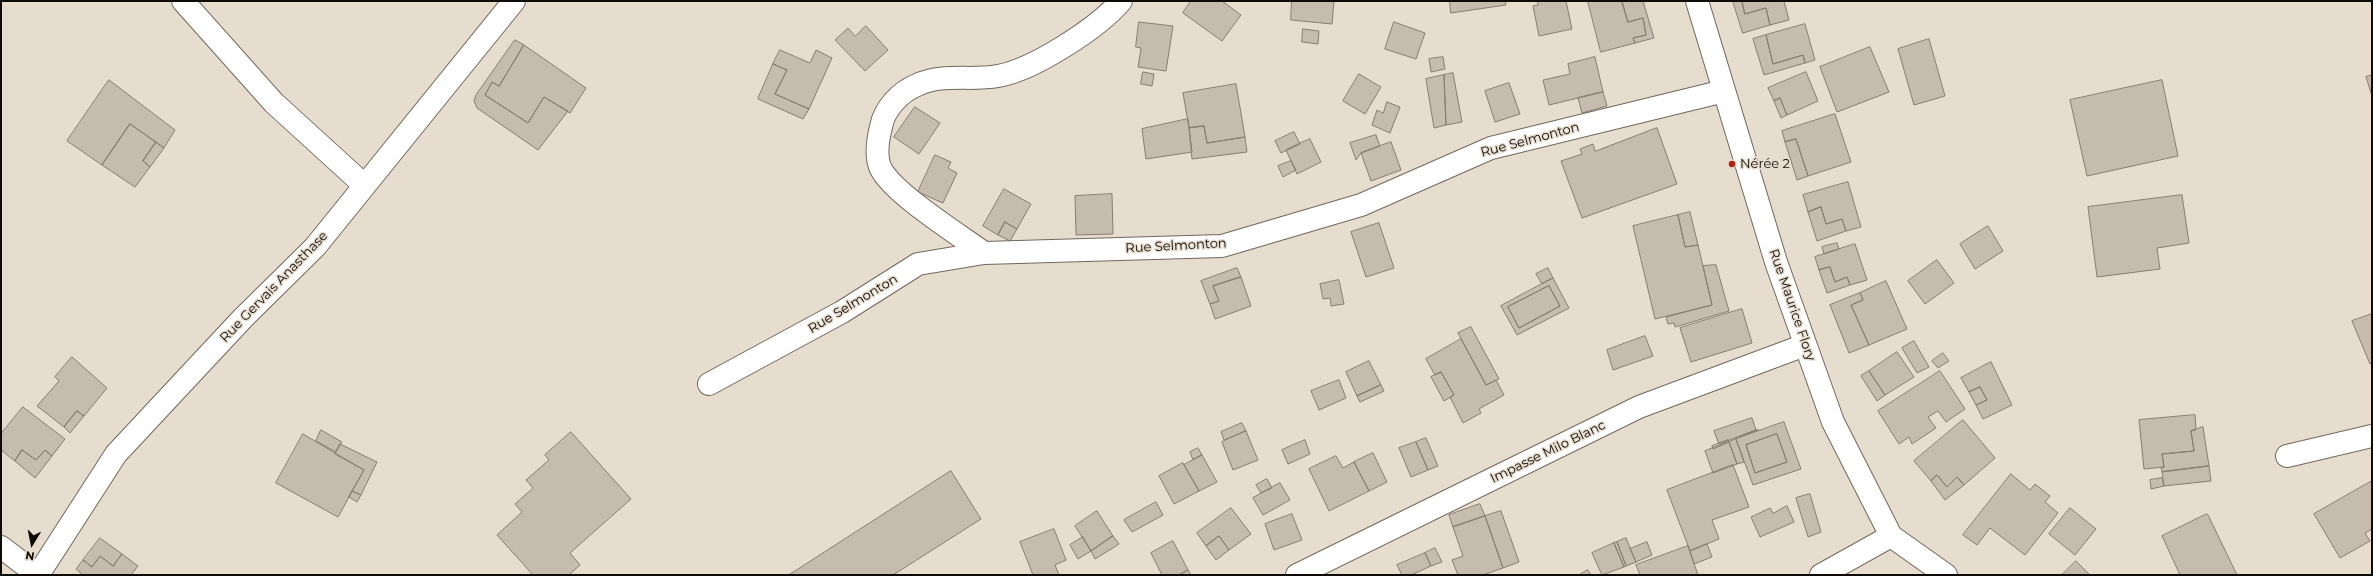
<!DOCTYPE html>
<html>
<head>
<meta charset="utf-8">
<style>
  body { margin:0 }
  #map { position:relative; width:2373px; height:576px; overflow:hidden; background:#e7ddcf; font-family:Montserrat,sans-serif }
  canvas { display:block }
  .frame { position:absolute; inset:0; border:2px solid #0f0b07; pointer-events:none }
  .north { position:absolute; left:12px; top:524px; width:40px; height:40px; -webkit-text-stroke:3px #e7ddcf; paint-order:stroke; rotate:190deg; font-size:11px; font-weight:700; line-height:16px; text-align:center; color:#0f0b07 }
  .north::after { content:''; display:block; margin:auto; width:14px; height:18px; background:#0f0b07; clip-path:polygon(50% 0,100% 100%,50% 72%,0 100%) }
</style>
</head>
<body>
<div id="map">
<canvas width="2373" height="576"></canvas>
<div class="frame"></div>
<div class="north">N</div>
</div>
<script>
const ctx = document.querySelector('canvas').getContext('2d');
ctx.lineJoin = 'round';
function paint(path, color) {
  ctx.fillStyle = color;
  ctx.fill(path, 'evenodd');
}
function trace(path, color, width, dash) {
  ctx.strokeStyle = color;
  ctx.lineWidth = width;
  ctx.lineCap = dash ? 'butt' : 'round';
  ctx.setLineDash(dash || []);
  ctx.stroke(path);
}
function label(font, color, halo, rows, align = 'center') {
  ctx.font = font + ' Montserrat,sans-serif';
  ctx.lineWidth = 3;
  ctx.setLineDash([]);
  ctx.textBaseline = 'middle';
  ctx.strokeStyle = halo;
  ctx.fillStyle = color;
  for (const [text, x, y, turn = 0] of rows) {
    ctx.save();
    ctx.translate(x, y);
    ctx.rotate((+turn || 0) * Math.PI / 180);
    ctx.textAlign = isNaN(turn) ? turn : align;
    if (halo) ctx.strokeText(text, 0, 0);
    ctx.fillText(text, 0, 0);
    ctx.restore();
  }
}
const building = new Path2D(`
  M1191 1H1222L1241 15 1222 41 1183 13Z
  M1292 1H1334L1332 24 1291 20Z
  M1450 1H1505L1506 5 1451 13Z
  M1537 1H1566L1572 29 1539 36 1533 6 1538 5Z
  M1588 1H1622L1628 22 1643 18 1646 35 1633 38 1635 43 1601 52Z
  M1622 1H1643L1654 38 1635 43 1633 38 1646 35 1643 18 1628 22Z
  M1733 1H1742L1745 14 1766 8 1770 25 1743 33Z
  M1742 1H1784L1789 20 1770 25 1766 8 1745 14Z
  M1139 22 1173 26 1166 71 1138 67 1141 48 1136 47Z
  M1394 22 1425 33 1416 59 1385 49Z
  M1805 24 1815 60 1805 63 1803 55 1773 64 1766 35Z
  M866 26 888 50 865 71 835 40 848 28 855 36Z
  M1303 29 1319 31 1318 44 1302 42Z
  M1766 35 1773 64 1803 55 1805 63 1764 75 1753 39Z
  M1929 39 1945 96 1914 105 1898 49Z
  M515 40 524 45 499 86 492 82 485 95 528 123 544 97 568 111 538 150 477 108 474 101 476 95Z
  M524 45 586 88 570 113 544 97 528 123 485 95 492 82 499 86Z
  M1870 47 1889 92 1837 112 1820 67Z
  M780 50 810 63 816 50 832 58 809 109 775 94 787 70 773 64Z
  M1443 57 1445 69 1431 72 1429 59Z
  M1595 57 1603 92 1549 105 1543 80 1570 74 1568 64Z
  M773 64 787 70 775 94 809 109 803 119 758 99Z
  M1143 72 1154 74 1152 86 1141 84Z
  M1806 72 1818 101 1787 115 1780 98 1774 101 1768 88Z
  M1453 73 1462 122 1446 125 1444 75Z
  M1359 74 1381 87 1365 114 1343 101Z
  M1444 75 1446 125 1434 128 1426 79Z
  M2372 75V96L2366 77Z
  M109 80 175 130 164 148 130 124 102 165 67 141Z
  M2162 80 2178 156 2087 176 2070 100Z
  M1509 83 1520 114 1495 122 1485 91Z
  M1236 84 1245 137 1207 143 1204 126 1189 128 1183 93Z
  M1603 92 1607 106 1582 113 1578 98Z
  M1780 98 1787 115 1781 118 1774 101Z
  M1387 102 1400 107 1390 133 1372 125 1377 110 1383 113Z
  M915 107 940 123 919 154 894 137Z
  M1835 114 1851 162 1808 176 1796 139 1785 142 1782 131Z
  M1188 119 1192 152 1146 159 1142 129Z
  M130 124 156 142 143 161 150 167 135 187 102 165Z
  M1204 126 1207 143 1245 137 1247 152 1192 159 1189 128Z
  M1657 128 1677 184 1582 218 1561 161 1582 154 1580 149 1593 144 1595 151Z
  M1294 132 1300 144 1281 153 1275 141Z
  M1376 135 1380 146 1361 153 1356 160 1350 143Z
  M1310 139 1321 162 1297 174 1286 150Z
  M1796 139 1808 176 1797 180 1785 142Z
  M156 142 164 148 150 167 143 161Z
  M1391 142 1401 170 1371 181 1361 153Z
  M935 155 951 162 948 168 957 173 943 203 918 192Z
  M1291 161 1296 170 1283 177 1278 166Z
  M1848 182 1861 227 1846 231 1842 219 1826 224 1821 207 1808 212 1803 195Z
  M1004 189 1031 204 1017 229 1005 222 998 235 983 226Z
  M1112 194 1113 234 1076 235 1075 196Z
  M2182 195 2189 243 2157 248 2160 269 2097 277 2088 207Z
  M1821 207 1826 224 1842 219 1846 231 1817 241 1808 212Z
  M1690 212 1698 245 1685 247 1678 215Z
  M1678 215 1685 247 1698 245 1712 305 1655 319 1633 226Z
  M1005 222 1017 229 1010 241 998 235Z
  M1379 223 1394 268 1366 277 1351 232Z
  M1988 226 2003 251 1975 269 1960 244Z
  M1837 243 1839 249 1824 254 1822 247Z
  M1855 244 1867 280 1850 285 1847 277 1835 282 1830 267 1819 270 1815 257Z
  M1937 260 1954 283 1925 304 1908 281Z
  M1716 265 1729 311 1675 327 1674 323 1668 324 1666 317 1712 305 1703 266Z
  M1830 267 1835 282 1847 277 1850 285 1827 293 1819 270Z
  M1237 268 1241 277 1213 286 1219 301 1210 304 1201 281Z
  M1548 268 1553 278 1542 284 1536 274Z
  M1241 277 1251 306 1215 319 1210 304 1219 301 1213 286Z
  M1553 278 1569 308 1517 335 1501 306ZM1549 286 1560 306 1519 328 1508 307Z
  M1339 280 1344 304 1331 306 1330 298 1323 299 1320 284Z
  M1886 281 1907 329 1869 345 1851 305 1863 300 1860 293Z
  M1549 286 1560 306 1519 328 1508 307Z
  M1860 293 1863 300 1851 305 1869 345 1849 353 1830 305Z
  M1742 309 1752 343 1691 362 1680 328Z
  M2372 314V363L2370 364 2352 321Z
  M1471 327 1499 379 1486 385 1458 333Z
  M1645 336 1653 356 1613 370 1607 350Z
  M1461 339 1486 385 1496 380 1504 395 1479 409 1481 413 1463 423 1450 397 1454 395 1441 372 1435 375 1426 359Z
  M1914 341 1929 367 1917 373 1902 348Z
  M1897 352 1914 377 1885 395 1869 371Z
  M1943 353 1949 361 1938 368 1932 361Z
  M72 357 107 388 84 416 77 411 64 427 37 406 59 381 55 377Z
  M1369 361 1381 385 1357 396 1346 372Z
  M1991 362 2012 405 1983 419 1976 405 1987 400 1980 387 1969 392 1961 378Z
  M1869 371 1885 395 1877 401 1861 376Z
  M1940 371 1965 409 1946 422 1938 411 1928 417 1936 428 1912 444 1909 437 1899 444 1878 411Z
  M1441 372 1454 395 1444 401 1431 377Z
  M1339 380 1346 398 1319 410 1311 391Z
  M1381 385 1384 391 1360 402 1357 396Z
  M1980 387 1987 400 1976 405 1969 392Z
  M23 407 65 439 52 456 45 450 36 460 22 450 15 461 1 450V434Z
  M77 411 84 416 70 433 64 427Z
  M2195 415 2196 430 2191 431 2194 451 2162 454 2164 467 2144 469 2139 420Z
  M1752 418 1756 430 1719 444 1714 431Z
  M1963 420 1995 458 1964 485 1957 477 1947 487 1937 475 1931 481 1914 461Z
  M1784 422 1801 469 1753 485 1736 439ZM1777 434 1787 462 1755 473 1746 445Z
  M1242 423 1246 431 1224 440 1221 432Z
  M2203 427 2209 466 2162 472 2161 467H2164L2162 454 2194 451 2191 431Z
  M321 430 342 442 336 452 316 441Z
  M1756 430H1759L1736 438Z
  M1246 431 1258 460 1233 470 1222 442Z
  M571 432 631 499 570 553 580 565 569 575H533L497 535 522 512 515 504 533 488 526 480 549 460 545 455Z
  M303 434 364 470 338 517 276 483Z
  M1777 434 1787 462 1755 473 1746 445Z
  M1426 438 1438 466 1428 470 1416 442Z
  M1736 439 1744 462 1737 464 1729 442Z
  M1305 440 1310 454 1288 464 1282 450Z
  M1728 440 1729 442 1713 449 1712 446Z
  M1416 442 1428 470 1411 477 1399 448Z
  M1729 442 1737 464 1713 473 1705 451Z
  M340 444 377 462 361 495 352 491 364 470 335 454Z
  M1198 448 1202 455 1193 460 1190 452Z
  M22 450 36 460 45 450 52 456 35 478 15 461Z
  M1373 453 1387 482 1369 491 1354 462Z
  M1202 455 1217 482 1199 491 1184 465Z
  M1336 456 1343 468 1354 462 1369 491 1329 511 1309 469Z
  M1183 463 1199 491 1174 504 1159 476Z
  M1733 465 1749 507 1712 520 1719 539 1690 551 1667 490Z
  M2209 466 2211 481 2164 486 2162 472Z
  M951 471 981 519 893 575H789Z
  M2011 474 2030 490 2035 484 2050 496 2045 502 2058 513 2025 555 1990 528 1977 545 1963 535Z
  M1937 475 1947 487 1957 477 1964 485 1945 500 1931 481Z
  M2162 478 2164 486 2151 489 2150 480Z
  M1267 479 1272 488 1261 493 1256 485Z
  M2372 481V529L2365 533 2370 541 2340 558 2314 514Z
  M1280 483 1290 500 1263 515 1253 498Z
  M352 491 361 495 357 502 349 497Z
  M1810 494 1821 532 1808 537 1796 498Z
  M1156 502 1163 515 1132 532 1124 520Z
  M1480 504 1485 516 1453 527 1449 515Z
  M1787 506 1794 522 1760 537 1751 517 1770 508 1773 513Z
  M1231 508 1251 534 1229 550 1219 536 1206 546 1197 533Z
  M2070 508 2096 529 2075 555 2049 534Z
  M1097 511 1113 536 1091 551 1075 526Z
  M1501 511 1519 562 1503 568 1485 516Z
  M1292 514 1302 540 1274 550 1265 524Z
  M2207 514 2208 515 2237 575H2180L2162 536Z
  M1485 516 1503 568 1483 575H1458L1452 560 1463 556 1453 527Z
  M1054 529 1066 560 1055 565 1059 575H1033L1020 542Z
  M1113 536 1119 544 1095 559 1091 551Z
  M1219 536 1229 550 1216 560 1206 546Z
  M1083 537 1091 551 1078 559 1070 545Z
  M100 538 122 554 113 566 100 556 92 567 83 560Z
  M1626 538 1636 562 1626 566 1617 542Z
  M1173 541 1188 570 1179 575H1162L1151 553Z
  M1617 542 1626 566 1624 567 1614 543Z
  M1647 542 1652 555 1636 562 1630 549Z
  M1614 543 1624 567 1602 575 1592 553Z
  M1707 544 1712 557 1694 564 1690 551Z
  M1688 546 1698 575H1640L1636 565Z
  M1435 548 1442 562 1431 566 1425 553Z
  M1425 553 1431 566 1411 575H1402L1397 565Z
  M122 554 138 566 131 575H83L76 569 83 560 92 567 100 556 113 566Z
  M2076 561 2090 575H2062Z
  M1188 570 1191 575H1179Z
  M1588 570 1591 575H1579Z`);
paint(building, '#c5bbae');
trace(building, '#867c70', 1);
const minor = new Path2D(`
  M183 1 274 103 364 185
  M1697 1 1776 262 1833 422 1891 536 1946 575
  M984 253C958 234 894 194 881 169 875 157 878 139 881 127 884 109 900 92 917 85 942 73 971 81 998 76 1033 70 1098 28 1121 1
  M709 384 842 312 918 264 984 253 1222 246 1361 205 1491 148 1724 91
  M2287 456 2372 436
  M1 547 38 575
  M38 575 116 454 243 318 315 247 514 1
  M1297 575 1639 407 1805 345
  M1821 575 1891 536`);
trace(minor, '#71685c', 24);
trace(minor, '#fff', 22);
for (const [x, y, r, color] of [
  [1732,164,4,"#b1230f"]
]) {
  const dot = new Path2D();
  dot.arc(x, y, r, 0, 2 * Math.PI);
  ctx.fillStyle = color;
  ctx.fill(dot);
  trace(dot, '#e7ddcf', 1.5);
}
label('13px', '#0f0b07', '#e7ddcf', [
  ["Rue Selmonton",1530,140,-15],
  ["Rue Selmonton",1176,246,-3],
  ["Rue Gervais Anasthase",274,287,-46],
  ["Rue Selmonton",853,304,-31],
  ["Rue Maurice Flory",1792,305,71],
  ["Impasse Milo Blanc",1548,452,-26]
]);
label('13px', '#0f0b07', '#e7ddcf', [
  ["Nérée 2",1740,164]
], 'left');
</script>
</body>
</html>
